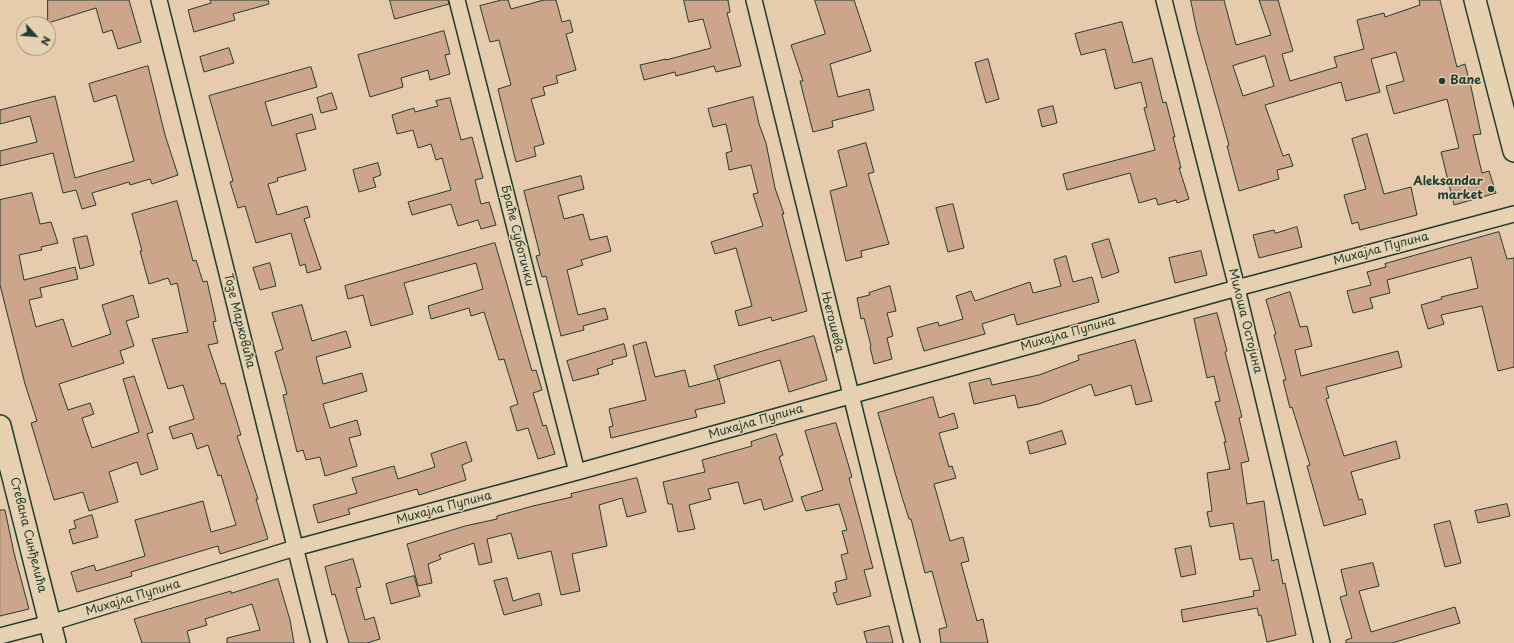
<!DOCTYPE html>
<html>
<head>
<meta charset="utf-8">
<style>
  body { margin:0 }
  #map { position:relative; width:1514px; height:643px; overflow:hidden; background:#e6ccac; font-family:"Playpen Sans",sans-serif }
  canvas { display:block }
  .north { position:absolute; left:16px; top:16px; width:40px; height:40px; box-sizing:border-box; background:#e6d2b1; border:1px solid #96967f; border-radius:50%; rotate:116deg; font-size:11px; font-weight:700; line-height:16px; text-align:center; color:#1f3d34 }
  .north::after { content:''; display:block; margin:auto; width:14px; height:18px; background:#1f3d34; clip-path:polygon(50% 0,100% 100%,50% 72%,0 100%) }
</style>
</head>
<body>
<div id="map">
<canvas width="1514" height="643"></canvas>
<div class="north">N</div>
</div>
<script>
const ctx = document.querySelector('canvas').getContext('2d');
ctx.lineJoin = 'round';
function paint(path, color) {
  ctx.fillStyle = color;
  ctx.fill(path, 'evenodd');
}
function trace(path, color, width, dash) {
  ctx.strokeStyle = color;
  ctx.lineWidth = width;
  ctx.lineCap = dash ? 'butt' : 'round';
  ctx.setLineDash(dash || []);
  ctx.stroke(path);
}
function label(font, color, halo, rows, align = 'center') {
  ctx.font = font + ' "Playpen Sans",sans-serif';
  ctx.lineWidth = 3;
  ctx.setLineDash([]);
  ctx.textBaseline = 'middle';
  ctx.strokeStyle = halo;
  ctx.fillStyle = color;
  for (const [text, x, y, turn = 0] of rows) {
    ctx.save();
    ctx.translate(x, y);
    ctx.rotate((+turn || 0) * Math.PI / 180);
    ctx.textAlign = isNaN(turn) ? turn : align;
    if (halo) ctx.strokeText(text, 0, 0);
    ctx.fillText(text, 0, 0);
    ctx.restore();
  }
}
const building = new Path2D(`
  M48 0H129L141 42 118 49 112 30 103 33 96 8 48 23Z
  M210 0H268L269 4 233 14 235 20 194 32 188 10 211 3Z
  M390 0H448L449 4 395 19Z
  M502 0H508L511 9 544 0H556L562 22 570 20 573 32 566 34 576 70 556 76 558 83 543 87 545 95 531 99 544 144 534 147 536 156 516 162 498 89 511 85 499 40 490 42 480 6Z
  M684 0H728L730 12 727 13 741 66 716 72 714 66 676 76 675 72 644 80 640 65 666 59V60L711 48 703 19 689 22Z
  M815 0H854L871 51 830 64 838 97 869 89 874 110 832 121 833 127 813 132 800 81H803L791 45 825 34Z
  M1191 0H1224L1236 45 1271 35 1259 0H1278L1293 51 1282 54 1290 81 1337 67 1334 57 1364 49 1357 20 1384 13 1385 17 1420 5 1419 0H1440L1457 67 1465 64 1471 87 1481 134 1473 135 1482 173 1489 171 1496 193 1454 205 1441 152 1459 148 1447 99 1394 114 1386 86 1404 81 1396 52 1371 59 1380 92 1346 101 1341 82 1265 105 1283 156 1289 154 1293 166 1277 170 1279 179 1239 191 1227 146 1229 145 1197 31ZM1265 56 1274 86 1243 96 1233 66Z
  M1122 22 1133 63 1152 58 1163 103 1166 102 1175 137H1173L1181 168H1179L1189 199 1177 203 1176 200 1158 205 1156 198 1139 203 1130 173 1067 190 1063 174 1155 150 1144 108 1147 107 1141 82 1115 89 1105 49 1081 55 1075 34Z
  M444 31 450 54 445 55 450 74 430 80 428 70 401 78 403 87 370 97 358 55Z
  M229 48 234 63 204 72 200 57Z
  M988 59 999 99 986 103 975 63Z
  M148 66 165 135 178 175 152 184 150 179 130 185 129 182 92 193 96 205 82 209 76 190 63 193 53 153 0 166V151L37 142 30 116 0 124V110L55 96 75 178 134 161 116 95 94 102 89 84Z
  M311 67 317 87 265 102 272 126 312 114 316 129 296 134 306 170 277 178 278 181 268 184 277 215 307 206 310 217 304 219 321 269 307 273 305 264 300 266 291 233 256 243 245 206 238 208 230 182 233 181 209 96Z
  M332 93 337 109 321 113 317 98Z
  M753 97 759 124 766 143 775 188 784 214H782L807 311 772 321 771 317 739 326 735 311 752 306 736 248 715 254 711 242 763 226 753 194 758 193 751 165 729 170 726 153 732 151 726 124 713 127 708 109Z
  M450 98 461 140 472 137 483 178 475 180 481 204 489 202 496 225 481 229 478 220 458 226 451 204 412 215 408 202 451 190 442 158 436 160 431 144 418 148 413 130 397 134 392 115 414 108 415 112 438 106 436 101Z
  M1053 106 1057 123 1042 127 1038 110Z
  M1367 134 1384 194 1411 187 1417 215 1360 230 1358 222 1352 224 1344 195 1366 189 1352 139Z
  M866 143 874 172 868 174 889 244 861 251 862 257 846 261 830 191 847 186 838 151Z
  M378 163 381 175 373 178 376 187 359 192 353 170Z
  M581 176 584 189 558 196 564 219 583 214 590 240 607 236 611 251 581 260 583 265 567 270 578 315 605 308 608 319 583 326 584 330 561 336 546 276 542 277 536 256 540 255 524 191Z
  M32 193 40 224 51 222 58 243 41 247 42 250 19 255 24 280 75 267 78 279 40 288 42 297 29 300 36 327 63 319 72 347 111 334 102 305 133 295 139 317 126 321 134 346 120 351 124 363 59 384 68 410 90 403 94 414 82 418 92 448 139 432 123 379 134 376 153 432 147 434 158 469 141 475 137 462 109 472 118 502 89 511 83 492 54 500 31 423 37 421 25 384 0 285V200Z
  M177 201 193 261 196 260 203 282 207 281 216 321 213 322 218 343 208 345 221 384 225 383 241 435 237 436 258 499H256L268 539 220 554 218 546 131 572 132 576 77 592 71 572 94 565 96 571 145 556 135 520 203 501 211 532 236 525 221 475 218 476 208 445 197 449 192 433 173 439 169 427 194 419 183 385 168 389 152 339 188 332 177 283 171 285 168 278 149 284 140 251H142L132 214Z
  M953 204 964 248 948 252 936 208Z
  M1297 227 1302 247 1259 258 1253 235 1274 230 1275 233Z
  M1499 232 1507 259 1514 258V367L1498 371 1482 306 1441 315 1444 324 1428 329 1421 305 1442 299 1441 297 1478 288 1471 257 1387 280 1390 293 1370 298 1373 308 1353 313 1347 291 1371 285 1367 272 1386 267 1385 264Z
  M87 236 94 265 80 269 73 239Z
  M1109 239 1119 272 1102 278 1092 244Z
  M495 243 532 371 536 370 542 390 533 393 543 426 546 425 555 454 538 459 528 428 517 431 510 407 518 404 504 359 499 360 484 312 471 316 469 308 431 319 428 306 483 289 476 263 404 283 413 314 371 326 363 295 348 299 345 286Z
  M1201 251 1207 275 1175 283 1169 258Z
  M1066 256 1073 282 1092 277 1099 302 1017 325 1014 314 982 324 985 334 924 351 917 328 938 322 939 326 963 319 956 296 971 291 975 301 1030 282 1033 293 1061 286 1054 260Z
  M270 263 276 286 260 290 253 268Z
  M890 286 896 311 887 313 893 336 887 338 892 359 874 364 870 347 871 346 864 318 861 319 857 298 870 295 869 293Z
  M1290 292 1300 327 1307 326 1312 346 1295 350 1301 376 1398 351 1402 367 1326 387 1329 398 1326 399 1344 456 1396 441 1400 458 1351 472 1359 500 1362 499 1366 514 1324 526 1307 466 1310 465 1292 407 1290 408 1283 380H1286L1274 335 1276 334 1266 300Z
  M302 305 312 341 346 331 351 347 316 357 323 384 362 373 367 391 323 404 330 428 357 420 361 435 349 438 357 466 325 476 320 457 306 460 303 450 297 452 283 395 287 394 275 352 283 349 272 313Z
  M1217 313 1227 351 1225 352 1242 417 1239 418 1249 461 1241 463 1247 504 1264 501 1272 561 1278 559 1283 584 1285 583 1296 635 1267 642 1261 615 1259 616 1257 608 1183 622 1181 610 1254 596 1253 591 1260 590 1252 558 1240 560 1233 523 1210 527 1207 512 1212 511 1207 473 1230 469 1224 442H1226L1215 402 1220 401 1214 376 1207 378 1194 319Z
  M814 336 827 380 789 392 780 360 718 379 714 366Z
  M1135 340 1152 401 1136 405 1131 385 1095 396 1091 384 1039 404 1018 408 1015 395 974 404 969 383 990 378 992 385 1039 375 1079 360 1078 356Z
  M646 342 655 377 685 370 689 387 719 379 725 403 695 410 697 417 611 438 609 427 613 426 609 409 646 400 633 346Z
  M624 344 627 356 612 360 613 364 597 369 599 374 573 381 567 361Z
  M933 397 939 418 954 413 958 428 939 433 949 467 952 466 956 478 934 484 950 541 963 537 969 561 961 563 977 621 983 619 988 643H941L939 629 947 627 932 571 925 573 911 519H909L902 497 878 413Z
  M836 423 852 477 849 478 873 568 864 570 871 596 837 605 833 593 837 592 835 582 847 579 841 555 848 553 842 531 847 530 839 504 806 511 801 497 823 490 805 431Z
  M1062 431 1066 444 1030 454 1027 442Z
  M776 434 783 455 779 457 793 501 764 510 761 499 744 504 738 482 708 489 711 499 689 505 695 529 678 532 672 504H668L663 482 705 472 702 460 752 446 751 442Z
  M466 442 472 461 462 465 466 480 419 495 417 489 348 509 350 514 318 523 313 505 357 493 352 478 394 466 398 479 435 467 431 454Z
  M637 478 646 512 627 517 622 498 599 505 607 546 572 554 580 591 561 595 551 551 518 559 511 533 487 539 492 562 479 565 474 543 439 555 441 559 428 564 432 583 418 586 407 544 465 526 497 519V516L533 506 572 497 571 494Z
  M1507 504 1510 516 1478 523 1475 511Z
  M0 510H5L14 553 29 609 0 616Z
  M92 515 98 537 73 544 69 530 76 528 74 521Z
  M1450 521 1461 563 1445 567 1434 525Z
  M1191 546 1196 574 1181 577 1175 549Z
  M353 559 361 587 356 588 365 620 374 617 380 639 367 643H349L335 594 332 595 325 567Z
  M1373 563 1379 586 1359 591 1371 632 1455 607 1460 623 1392 643H1346V640L1352 638 1340 597 1347 595 1341 570Z
  M414 576 420 596 391 604 386 584Z
  M507 578 513 601 539 593 542 605 504 615 494 581Z
  M278 579 290 620 294 643H227V638L260 630 252 604 205 619 207 625 187 631 190 643H142L134 619 231 591V593Z
  M889 626 893 643H867L864 632Z`);
paint(building, '#cda58b');
trace(building, '#1f3d34', 1);
const street = new Path2D(`
  M159 0 319 643
  M457 0 577 472
  M754 0 912 643
  M1164 0 1237 288 1322 643
  M0 636 50 623 295 548 577 472 1237 288 1514 214`);
const secondary = new Path2D(`
  M1475 0 1514 151
  M0 426 55 643`);
trace(street, '#1f3d34', 18);
trace(secondary, '#1f3d34', 24);
trace(street, '#e6d2b1', 15);
trace(secondary, '#e6d2b1', 21);
for (const [x, y, r, color] of [
  [1442,81,4,"#1f3d34"],
  [1491,189,4,"#1f3d34"]
]) {
  const dot = new Path2D();
  dot.arc(x, y, r, 0, 2 * Math.PI);
  ctx.fillStyle = color;
  ctx.fill(dot);
  trace(dot, '#e6d2b1', 1.5);
}
label('bold 12px', '#1f3d34', '#e6d2b1', [
  ["Bane",1450,81],
  ["Aleksandar",1483,182,"right"],
  ["market",1483,196,"right"]
], 'left');
label('12px', '#1f3d34', '#e6d2b1', [
  ["Браће Суботички",517,236,76],
  ["Михајла Пупина",1381,249,-15],
  ["Тозе Марковића",239,321,76],
  ["Милоша Остојина",1245,321,76],
  ["Његошева",832,322,76],
  ["Михајла Пупина",1068,334,-16],
  ["Михајла Пупина",756,422,-16],
  ["Михајла Пупина",444,508,-15],
  ["Стевана Синђелића",28,535,76],
  ["Михајла Пупина",133,598,-17]
]);
</script>
</body>
</html>
